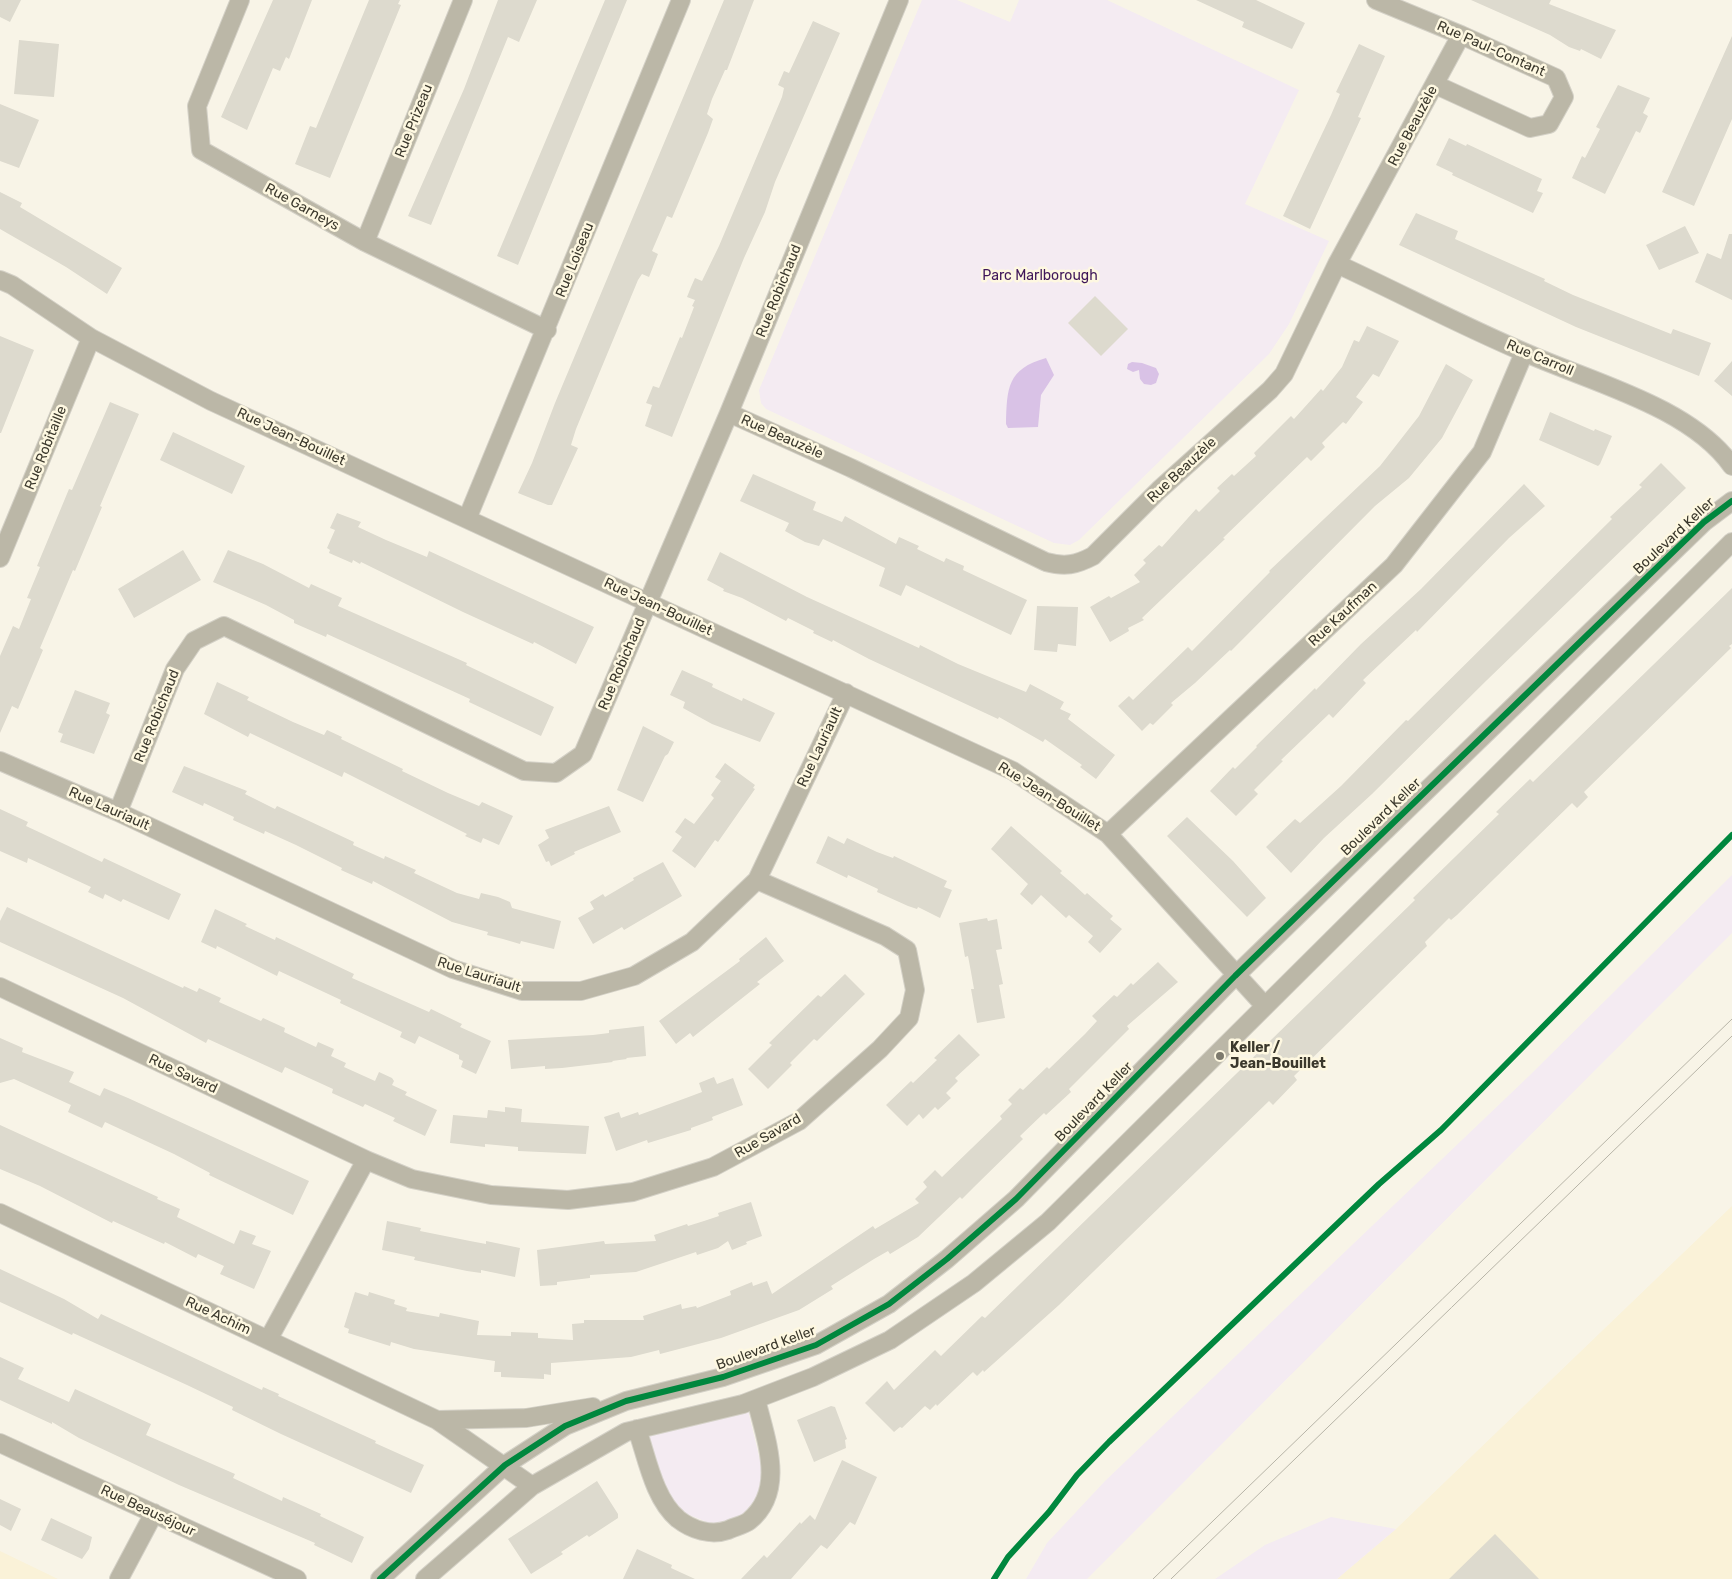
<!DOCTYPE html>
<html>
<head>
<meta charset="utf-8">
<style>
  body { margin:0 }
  canvas { display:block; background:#f8f4e7 }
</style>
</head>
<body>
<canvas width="1732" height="1579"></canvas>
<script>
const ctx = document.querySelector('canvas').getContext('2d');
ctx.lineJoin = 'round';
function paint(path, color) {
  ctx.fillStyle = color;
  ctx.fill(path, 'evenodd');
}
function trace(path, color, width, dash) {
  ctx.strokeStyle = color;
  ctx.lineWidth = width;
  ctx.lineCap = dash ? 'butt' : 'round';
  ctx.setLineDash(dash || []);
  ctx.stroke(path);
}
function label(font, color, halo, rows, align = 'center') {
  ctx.font = font + ' Rubik,sans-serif';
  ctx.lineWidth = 5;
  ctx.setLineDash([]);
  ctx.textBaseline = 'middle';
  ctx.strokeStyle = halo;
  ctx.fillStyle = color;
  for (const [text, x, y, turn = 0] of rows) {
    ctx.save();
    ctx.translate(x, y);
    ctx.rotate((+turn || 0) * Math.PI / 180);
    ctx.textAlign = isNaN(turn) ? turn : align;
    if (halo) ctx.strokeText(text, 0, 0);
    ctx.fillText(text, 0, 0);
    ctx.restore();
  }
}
paint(new Path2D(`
  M1732 1206V1579H1337L1396 1529Z
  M0 1551 58 1579H0Z`), '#faf2d8');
paint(new Path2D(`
  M922 0H957L1010 22 1019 0H1107L1299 90 1245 204 1329 241 1289 324 1269 354 1079 540 1070 545 1054 543 766 409 761 403 759 390Z
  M1732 875V933L1087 1579H1026L1047 1543 1105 1481 1529 1076Z
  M748 1410 765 1481 758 1498 742 1515 714 1525 682 1512 665 1491 646 1434Z
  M1331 1517 1396 1529 1337 1579H1215L1265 1545Z`), '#f4ebf2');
paint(new Path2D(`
  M1046 358 1054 375 1041 395 1038 427 1008 428 1006 424C1007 388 1007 369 1046 358Z
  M1132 362 1142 363 1156 368 1159 374 1156 383 1151 385 1144 384 1140 379 1139 370 1133 372 1127 369 1128 364Z`), '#d9c2e6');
paint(new Path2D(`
  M0 0H21L10 22 0 17Z
  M273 0H312L289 59 286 57 280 71 273 68 247 130 221 117Z
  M369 0H400L398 4 401 5 330 178 295 164 310 126 316 128Z
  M498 0H537L519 42 508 37 431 225 408 216 464 89Z
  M605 0H627L518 265 497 256Z
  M724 0H754L727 70H725L712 99 707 114 713 119 708 133 672 218 667 216 652 251 658 254 649 277 642 274 638 280 576 429 571 445 578 448 552 505H548L518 493 532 463 555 403Z
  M1196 0H1256L1305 23 1292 49 1242 27 1244 22Z
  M1471 0H1551L1549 4 1616 30 1601 59 1581 49 1580 51 1569 47 1550 35Z
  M813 21 840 33 775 182 765 212 744 258 672 437 645 426 652 405 646 403 653 386 659 388 680 337 682 338 694 307 692 306 695 300 687 297 691 287 695 278 702 281 719 246 782 97 784 88 778 85 784 71 789 73Z
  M1732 36V119L1694 206 1662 192Z
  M19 40 59 44 54 97 14 94Z
  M1359 44 1385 56 1358 117 1361 118 1310 229 1283 216 1331 115 1340 94 1336 92Z
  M1618 85 1650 98 1643 113 1648 116 1640 133 1636 131 1605 194 1572 178 1582 156 1585 158 1600 129 1596 127Z
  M0 104 39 120 19 168 0 161Z
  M1449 138 1466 146 1467 144 1542 179 1537 191 1543 193 1533 213 1452 175 1453 173 1436 165Z
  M0 192 22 203 20 207 122 268 107 294 66 267 0 229Z
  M1416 213 1458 231 1455 239 1545 279 1544 281 1573 295 1671 334 1673 329 1711 343 1699 376 1576 327 1399 245Z
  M1685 226 1699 253 1659 270 1646 245Z
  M1729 234H1732V300L1695 282 1707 253 1721 259Z
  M1095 296 1128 329 1101 356 1068 323Z
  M1367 326 1399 341 1379 377 1373 374 1356 397 1363 402 1346 424 1343 422 1322 443 1325 447 1311 461 1307 457 1223 538 1225 539 1142 618 1144 620 1128 628 1129 631 1110 642 1090 607 1109 596 1111 598 1140 582 1134 575 1146 563 1143 560 1159 545 1162 547 1196 509 1199 512 1220 491 1217 488 1232 474 1234 476 1256 456 1254 453 1291 416 1294 419 1321 389 1323 391 1342 367 1354 340 1359 342Z
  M0 336 34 350 1 433H0Z
  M1732 361V396L1714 381Z
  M1446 364 1473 380 1442 438 1409 478 1375 506 1231 651 1230 650 1195 683 1171 703 1173 705 1153 725 1150 723 1142 731 1118 706 1129 696 1133 700 1188 647 1192 651 1270 572 1269 571 1380 466 1419 416Z
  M110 402 139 414 100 506 102 507 75 571 73 570 40 648 43 650 18 709 12 706 0 733V656L13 626 19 629 31 599 27 598 40 567 37 566 69 489 72 490Z
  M1550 412 1594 431 1595 429 1612 436 1600 464 1598 466 1539 440Z
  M173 432 245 466 232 494 160 460Z
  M1661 463 1686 488 1487 680 1372 794 1324 838 1291 873 1266 847 1295 819 1300 823 1341 786 1406 720 1408 721 1612 519 1610 517 1642 487 1639 485Z
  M753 474 816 502 813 510 842 522 845 516 896 544 899 537 919 546 917 549 944 562 946 558 964 566 963 570 1027 600 1011 635 906 585 901 596 879 586 885 568 823 539 819 546 805 542 785 531 789 523 740 501Z
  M1524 484 1545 506 1509 538 1417 632 1416 630 1363 680 1366 683 1333 718 1329 714 1281 760 1283 761 1254 790 1258 794 1236 816 1210 791 1233 767 1235 769 1257 747 1256 746 1315 688 1316 690 1361 644 1421 589Z
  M337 513 361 522 358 527 386 540 427 557 429 551 594 627 576 664 534 642 533 644 463 612 361 562 360 564 353 560 352 563 329 553 330 550 327 548 335 530 330 528Z
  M183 550 201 580 134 618 118 589Z
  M228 550 263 564 309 588 311 584 342 598 338 606 467 663 466 665 554 707 541 736 469 702 470 699 327 634 326 637 303 627 294 623V620L266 605 213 582Z
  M720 552 807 597 919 648 920 645 958 664 1026 692 1030 684 1064 702 1060 709 1071 714 1068 719 1115 755 1096 779 1080 767 1082 765 1045 739 1043 742 999 717 998 719 869 659 833 640 832 642 813 633 814 631 788 618 786 621 742 598 723 591 724 589 707 580Z
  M1732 588V644L1729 646 1731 648 1584 792 1588 797 1577 808 1572 803 1457 915 1451 920 1449 918 1425 942 1427 946 1294 1076 1297 1080 1273 1105 1269 1101 1059 1305 984 1372 983 1370 977 1376 973 1372 937 1406 936 1404 930 1410 925 1406 902 1428 900 1427 894 1432 865 1403 887 1381 894 1390 935 1350 941 1356 982 1316 985 1318 1415 900 1413 898 1499 814 1496 812 1530 779 1533 782Z
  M1037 606 1078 607 1076 646 1058 644 1057 652 1034 650Z
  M682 670 713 684 712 687 742 701 743 698 775 713 760 742 712 724 683 708 685 702 670 695Z
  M217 682 249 697 247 700 293 722 324 735 327 730 342 737 341 739 403 769 402 771 448 793 479 806 482 802 513 816 499 845 483 838 481 843 465 836 467 834 344 772 342 777 250 733 248 737 204 714Z
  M75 690 110 703 106 713 110 715 94 754 60 742 63 734 58 732Z
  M643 726 674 742 668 754 665 756 643 802 617 790Z
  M725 763 755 785 753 788 755 789 718 842 715 840 695 868 672 851 682 837 675 832 685 818 694 824 714 798 711 795 721 781 715 777Z
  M184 766 247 791 245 794 275 809 277 806 354 842 353 845 384 859 385 856 416 870 414 873 457 893 479 899 481 893 498 897 510 902 512 908 561 921 554 949 521 941 520 944 503 939 487 935 488 932 452 922 373 881 372 884 341 870 342 868 296 845 265 831 264 834 233 820 234 817 204 803 203 806 172 792Z
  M609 806 621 832 574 852 575 854 551 866 549 861 546 862 538 845 549 838 545 830Z
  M0 809 28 822 26 826 41 833 102 862 104 858 181 894 169 920 123 899 121 902 105 894 103 899 88 892 91 887 28 858 27 863 0 851Z
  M1187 817 1233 861 1266 898 1247 917 1167 836Z
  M1011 826 1062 871 1060 873 1073 884 1085 895 1087 893 1113 916 1110 919 1122 929 1100 953 1088 942 1093 936 1069 915 1066 918 1041 895 1032 905 1020 894 1028 884 991 849Z
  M828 836 844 844 847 838 877 852 893 858 894 856 947 881 944 887 952 890 940 918 918 907 917 909 908 906 877 892 878 889 848 875 847 878 816 863Z
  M663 862 682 896 624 930 622 927 593 944 578 918 594 909 590 902 603 894 605 897 634 880 633 878Z
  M7 907 183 988 184 986 197 992 199 988 221 998 219 1002 261 1021 263 1018 285 1028 284 1032 316 1047 318 1042 334 1049 331 1056 346 1063 344 1067 375 1081 379 1072 392 1078 394 1081 392 1085 407 1092 405 1095 437 1110 425 1136 393 1121 395 1118 365 1104 363 1107 332 1093 333 1089 285 1067 282 1073 208 1039 206 1043 123 998 0 942V921Z
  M215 909 247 924 245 926 275 940 276 937 354 974 352 978 429 1012 431 1009 462 1024 460 1027 491 1041 476 1074 461 1067 463 1061 459 1059V1055L419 1036 415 1044 400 1037 402 1032 340 1003 341 1000 279 971 277 976 217 946 216 949 201 942Z
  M987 918 988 921 997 919 1002 949 996 950 1003 984 999 985 1005 1018 977 1023 971 989H974L971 972 968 956 965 957 959 923Z
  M766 937 784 961 757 982 760 984 693 1037 690 1033 676 1044 659 1021 740 961 739 959Z
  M1158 962 1178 982 1127 1026 1129 1029 1069 1089 1071 1092 1046 1115 1044 1113 1020 1136 1023 1139 974 1187 962 1199 960 1197 918 1237 890 1254 888 1251 874 1259 831 1286 833 1289 799 1310 721 1338 660 1354 659 1350 631 1357 551 1363V1375L544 1374V1379L501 1377V1372H494L495 1361 414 1349 391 1342 390 1346 348 1333 349 1329 344 1327 355 1292 368 1296 369 1292 395 1300 394 1304 407 1308 406 1311 439 1317 440 1313 479 1321 477 1335 511 1336V1332L538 1333V1338L573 1340 572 1324 584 1323V1320H644L643 1316 681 1304 682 1309 696 1306 697 1308 731 1295 730 1291 752 1282 753 1286 767 1281 772 1294 873 1226 875 1229 919 1203 915 1199 927 1187 923 1182 935 1170 942 1177 1002 1119 1000 1116 1012 1104 1008 1100 1020 1088 1023 1090 1047 1067 1049 1069 1085 1034 1097 1021 1092 1016 1114 995 1117 997 1131 983 1133 985Z
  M845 974 865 994 817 1041 814 1039 790 1063 792 1065 768 1089 748 1069 772 1045 769 1043 818 995 821 997Z
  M644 1026 646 1056 626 1058 627 1059 612 1061 613 1062 562 1068 545 1069V1066L511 1069 508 1040 593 1035 609 1033V1030Z
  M959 1034 980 1055 955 1078 958 1081 946 1093 951 1098 938 1110 935 1107 923 1119 919 1114 907 1126 886 1105 911 1081 913 1083 937 1060 934 1058Z
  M0 1038 23 1048 22 1052 74 1072 69 1082 100 1096 104 1088 128 1098 309 1181 293 1215 209 1175 210 1173 174 1154 105 1122 102 1128 68 1112 71 1105 14 1079 0 1083Z
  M714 1077 717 1084 733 1078 743 1105 712 1117 713 1120 691 1128V1130L648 1143 647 1140 616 1151 604 1117 619 1112 621 1118 638 1112 639 1115 686 1098 702 1092 699 1083Z
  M505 1107 522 1109 521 1122 589 1126 586 1154 518 1151V1147L485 1144V1147L450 1143 453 1115 487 1118 488 1110 505 1112Z
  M0 1125 158 1197 157 1199 180 1209 177 1217 234 1244 240 1230 256 1236 252 1244 271 1251 254 1289 220 1274 224 1266 198 1254 196 1258 165 1242 164 1244 113 1221 112 1223 40 1186 0 1169Z
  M751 1202 762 1236 746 1242 747 1244 732 1250 728 1241 718 1248 697 1255 696 1252 636 1272 590 1275V1278L557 1282V1285L540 1286 537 1250 604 1241 605 1244 656 1241 654 1235 687 1224 688 1226 704 1221 719 1216 718 1213Z
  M387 1221 421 1228 420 1231 470 1241 486 1244V1241L520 1248 515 1277 481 1270V1273L467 1271 414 1260 415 1257 382 1250Z
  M0 1269 64 1299 98 1319 101 1314 262 1390 263 1387 279 1394 278 1396 376 1441 375 1443 424 1465 411 1493 281 1434 232 1410 233 1407 187 1385 73 1333 72 1335 0 1302Z
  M0 1357 24 1368 18 1379 69 1402 75 1389 151 1424 146 1435 235 1474 233 1478 282 1501 283 1497 321 1514 320 1516 364 1537 352 1563 314 1545 315 1543 179 1485 79 1438 52 1422V1424L0 1400Z
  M831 1406 835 1407 847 1439 845 1440 846 1448 814 1462 797 1420Z
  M842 1460 877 1477 855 1525 850 1522 827 1549 821 1545 791 1579H741L764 1555 767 1558 800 1522 801 1524 810 1515 815 1520Z
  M597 1481 618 1514V1518L589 1537 587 1535 561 1552 563 1554 531 1574 508 1539Z
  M0 1499 21 1509 11 1531 0 1525Z
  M51 1518 92 1537 89 1549 82 1559 41 1540Z
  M1495 1534 1539 1579H1449Z
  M637 1549 672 1565 671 1568 695 1579H623Z`), '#dddace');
const street = new Path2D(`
  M240 0 197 106 201 150 365 242 547 330
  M1376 0 1461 35 1556 78 1564 97 1549 124 1530 128 1436 85
  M365 242 463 0
  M1337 264C1400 293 1462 326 1526 353 1591 382 1691 407 1732 466
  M0 280 12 285 91 338 211 401 1013 771 1108 834 1264 1005
  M729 413 851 468 1046 562C1065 567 1076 565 1093 556L1159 490 1270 390 1284 374 1337 264 1461 35
  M467 519 681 0
  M0 558 91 338
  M0 761 118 812 453 969 522 991H581L634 976 692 942 757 880 846 693
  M118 812 175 669 194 641 224 626 524 771 556 773 583 754 729 413 899 0
  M1108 834 1394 565 1482 452 1524 353
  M0 987 366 1160 412 1179 491 1195 568 1200 633 1192 713 1167 799 1121 880 1049 909 1018 915 990 907 950 885 936 757 880
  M0 1213 437 1420 532 1486
  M268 1340 366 1160
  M437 1420 526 1418 593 1407
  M637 1429C647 1458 654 1499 678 1519 692 1530 711 1536 728 1530 734 1527 744 1525 749 1521 787 1490 765 1438 756 1399
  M0 1443 297 1579
  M119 1579 154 1513
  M380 1579 505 1465 565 1426 626 1401 723 1377 816 1345 889 1304 947 1259 1016 1199 1235 976 1704 522 1732 501
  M425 1579 532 1486 626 1432 743 1404 813 1377 890 1340 974 1283 1048 1222 1732 542`);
trace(street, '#d4d1c7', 20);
trace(street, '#bbb7a7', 18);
trace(new Path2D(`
  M1153 1579 1732 1019
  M1171 1579 1732 1036`), '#b7b4a7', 1);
trace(new Path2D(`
  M380 1579 505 1465 565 1426 626 1401 723 1377 816 1345 889 1304 947 1259 1016 1199 1235 976 1704 522 1732 501
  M994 1579 1008 1557 1049 1512 1077 1475 1109 1442 1379 1184 1441 1130 1732 835`), '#00873e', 6);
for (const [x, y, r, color] of [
  [1220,1056,5,"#7d7a6d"]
]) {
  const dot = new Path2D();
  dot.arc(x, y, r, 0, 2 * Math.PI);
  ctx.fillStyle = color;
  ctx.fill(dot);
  trace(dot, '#fef8e1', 2);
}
label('14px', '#3b382c', '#fef8e1', [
  ["Rue Paul-Contant",1491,49,24],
  ["Rue Prizeau",414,121,-68],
  ["Rue Beauzèle",1413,126,-62],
  ["Rue Garneys",302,207,29],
  ["Rue Loiseau",575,260,-68],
  ["Rue Robichaud",779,291,-68],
  ["Rue Carroll",1540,358,23],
  ["Rue Jean-Bouillet",291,437,25],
  ["Rue Beauzèle",782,437,24],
  ["Rue Robitaille",46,448,-68],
  ["Rue Beauzèle",1182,470,-43],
  ["Boulevard Keller",1674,536,-43],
  ["Rue Jean-Bouillet",658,607,25],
  ["Rue Kaufman",1343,614,-43],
  ["Rue Robichaud",622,664,-67],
  ["Rue Robichaud",157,716,-68],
  ["Rue Lauriault",820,747,-65],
  ["Rue Jean-Bouillet",1049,797,32],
  ["Rue Lauriault",109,809,24],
  ["Boulevard Keller",1381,817,-44],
  ["Rue Lauriault",479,975,18],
  ["Rue Savard",183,1074,25],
  ["Boulevard Keller",1094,1102,-46],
  ["Rue Savard",768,1136,-30],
  ["Rue Achim",218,1316,25],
  ["Boulevard Keller",766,1348,-20],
  ["Rue Beauséjour",148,1511,25]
]);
label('14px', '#3f1659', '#fef8e1', [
  ["Parc Marlborough",1040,276]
]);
label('bold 14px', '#3b382c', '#fef8e1', [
  ["Keller /",1230,1048],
  ["Jean-Bouillet",1230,1064]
], 'left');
</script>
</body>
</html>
